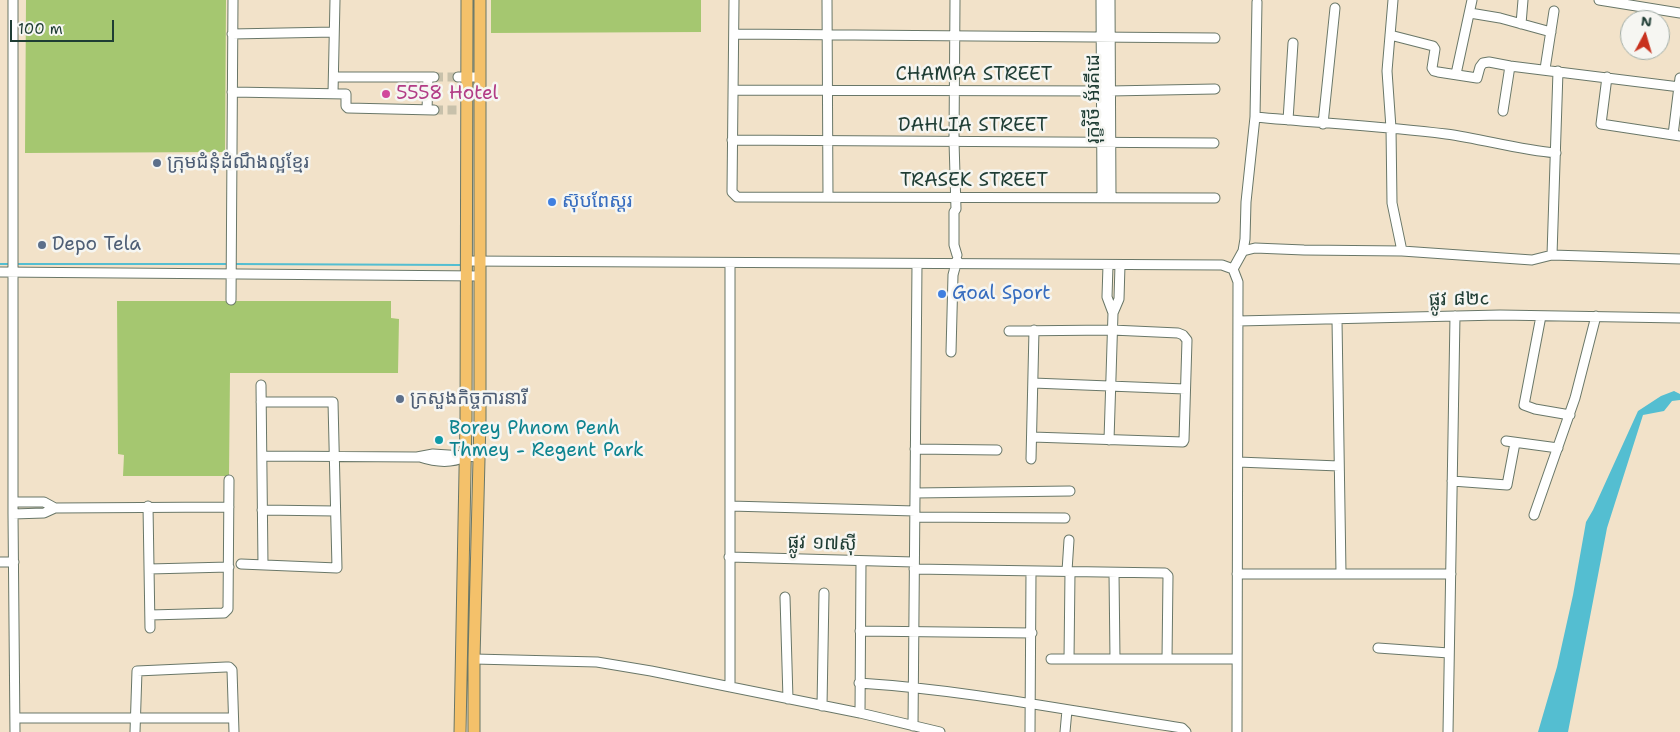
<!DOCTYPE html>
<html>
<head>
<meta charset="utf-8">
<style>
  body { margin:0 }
  #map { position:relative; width:1680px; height:732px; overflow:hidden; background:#f2e2c9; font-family:"Shantell Sans",sans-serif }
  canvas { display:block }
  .north { position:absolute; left:1620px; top:10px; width:50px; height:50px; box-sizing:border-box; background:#f6f6f2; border:1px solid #a0aca6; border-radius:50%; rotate:6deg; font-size:14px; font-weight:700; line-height:20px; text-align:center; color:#1f3d34 }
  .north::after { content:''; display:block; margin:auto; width:18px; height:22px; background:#c8321e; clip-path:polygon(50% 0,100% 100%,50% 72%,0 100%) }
  .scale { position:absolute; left:10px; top:20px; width:104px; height:22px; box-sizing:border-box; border:2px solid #1f3d34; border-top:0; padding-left:6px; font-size:15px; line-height:18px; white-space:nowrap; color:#1f3d34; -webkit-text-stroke:4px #f6f6f2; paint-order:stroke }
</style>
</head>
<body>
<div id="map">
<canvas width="1680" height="732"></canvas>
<div class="north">N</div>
<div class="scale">100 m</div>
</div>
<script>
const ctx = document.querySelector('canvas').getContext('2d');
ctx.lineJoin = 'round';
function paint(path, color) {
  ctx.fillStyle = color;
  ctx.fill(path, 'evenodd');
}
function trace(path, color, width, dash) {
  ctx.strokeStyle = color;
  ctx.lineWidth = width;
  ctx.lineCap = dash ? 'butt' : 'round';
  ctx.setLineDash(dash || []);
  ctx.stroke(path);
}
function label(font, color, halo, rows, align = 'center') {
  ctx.font = font + ' "Shantell Sans","Noto Sans Khmer",sans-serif';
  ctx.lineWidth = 5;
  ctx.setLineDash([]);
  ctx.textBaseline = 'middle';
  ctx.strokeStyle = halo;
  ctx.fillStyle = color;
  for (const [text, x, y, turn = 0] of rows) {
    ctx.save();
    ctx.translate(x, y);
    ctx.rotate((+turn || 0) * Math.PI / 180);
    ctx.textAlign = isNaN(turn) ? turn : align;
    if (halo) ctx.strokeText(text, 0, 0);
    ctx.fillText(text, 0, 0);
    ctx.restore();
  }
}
paint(new Path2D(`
  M26 0H226L225 152 25 153Z
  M491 0H701V32L491 33Z
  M117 301H391V318L399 319 398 373H230L229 476H123L124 455 118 454Z`), '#a5c770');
paint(new Path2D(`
  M1674 391 1680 394V400L1672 401 1664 411 1643 415 1607 528 1568 732H1538L1557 667 1573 595 1586 522 1593 510 1638 411 1661 396Z`), '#54bed1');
trace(new Path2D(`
  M0 264H10
  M15 264H228
  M235 264 460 265`), '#54bed1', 2);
trace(new Path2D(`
  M434 77H458
  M434 110H458`), '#c8c1ab', 9, [9, 4.5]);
const minor = new Path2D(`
  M13 0V514L15 732
  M734 0 732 192 737 197 1215 198
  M827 0 828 197
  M955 0 954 141 956 209 954 212V245L957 255
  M1101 0 1102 197
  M1110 0 1111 197
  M1393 0 1387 71 1391 128 1392 203 1402 251
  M1599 0 1680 13
  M1470 13 1500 18 1551 32
  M1521 24 1523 0
  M232 34 334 32
  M734 34 1215 38
  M1390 35 1433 46 1435 49 1432 68 1434 71 1438 72 1477 78 1480 67 1483 63 1489 62 1510 66 1680 87
  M1545 69 1554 11
  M1456 74 1472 0
  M334 77H434
  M458 77H480
  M1607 77 1601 124 1680 136
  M733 90 1110 91 1215 89
  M232 92 346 94V106L348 108 434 110
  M333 93 335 0
  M427 110 428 78
  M1503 111 1510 66
  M1255 117C1319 123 1382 126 1446 134 1483 139 1519 150 1556 153
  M1288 120 1293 43
  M1323 124 1335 8
  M1673 135 1680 78
  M732 140 1214 143
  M1243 251 1255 248 1304 250 1402 251 1532 260 1552 255 1680 259
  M1552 255 1558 71
  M466 261 1222 265 1233 269 1238 282 1237 732
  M1108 265 1107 297 1113 313
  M1233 269 1243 251 1245 239 1246 202 1255 117 1257 2
  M0 272 480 276
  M231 300 233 0
  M1541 316 1524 405 1535 409 1570 415
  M1337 320 1341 573
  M1238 321 1500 315 1680 318
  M1009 331 1112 330 1178 333 1183 335 1187 340 1184 440 1183 442 1032 437
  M951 352 953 275 957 260
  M1033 383 1185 389
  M261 385 263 565
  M1109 440 1113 313 1119 299 1120 265
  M1506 441 1558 448
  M915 449 997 450
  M262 456 417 457 433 454 479 457
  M420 457C435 462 450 464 465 457
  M1031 459 1034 330
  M1238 462 1339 466
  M1452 481 1507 485 1515 443
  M915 493 1070 491
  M13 502H44L55 508
  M148 506 150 628
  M730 506 915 511
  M262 510 335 511
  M13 514 44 513 55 508 229 507
  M1534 515 1575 398 1596 316
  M915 517 1065 518
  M729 557 914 562
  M0 562H14
  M241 564 337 568 333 402H261
  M149 569 229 567
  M914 569 1165 573 1168 576 1167 659
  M1067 571 1069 540
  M1114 573 1115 659
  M1237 574H1451
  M785 597 788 699
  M150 615 224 613 228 609 229 480
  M860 631 1032 633
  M1378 648 1449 653
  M474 659 597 662 651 671 860 713 940 732
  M1051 659H1237
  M1069 659 1070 572
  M859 683C968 690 1075 712 1182 728L1186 732
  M730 687V263
  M822 706 824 593
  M860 713 861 561
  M16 718H233
  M913 726 917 264
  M135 732 137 671 226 667H229L232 670 234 732
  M1030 732 1031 571
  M1065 732 1067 710
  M1448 732 1455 316`);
const major = new Path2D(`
  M460 732 466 419 467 0
  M474 732V659L480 419V0`);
trace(minor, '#697768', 11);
trace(major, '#697768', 13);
trace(minor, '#fff', 9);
trace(major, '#f4c16a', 11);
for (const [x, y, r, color] of [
  [386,94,5,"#d1479c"],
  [157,163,5,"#5c6f8a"],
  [552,202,5,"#3f7fe0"],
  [42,245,5,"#5c6f8a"],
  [942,294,5,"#3f7fe0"],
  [400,399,5,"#5c6f8a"],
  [439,440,5,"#0f9aa8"]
]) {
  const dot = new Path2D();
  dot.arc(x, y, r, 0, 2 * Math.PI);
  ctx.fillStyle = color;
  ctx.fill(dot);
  trace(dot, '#f6f6f2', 2);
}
label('19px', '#1f3d34', '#f6f6f2', [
  ["CHAMPA STREET",974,75],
  ["រុក្ខវិថី អ័រគីដេ",1094,99,-90],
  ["DAHLIA STREET",973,126],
  ["TRASEK STREET",974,181],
  ["ផ្លូវ ៨២c",1459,300,-1],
  ["ផ្លូវ ១៧ស៊ី",822,544,2]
]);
label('19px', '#b23c85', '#f6f6f2', [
  ["5558 Hotel",396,94]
], 'left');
label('19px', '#4e5e75', '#f6f6f2', [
  ["ក្រុមជំនុំដំណឹងល្អខ្មែរ",167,163],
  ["Depo Tela",52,245],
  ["ក្រសួងកិច្ចការនារី",410,399]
], 'left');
label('19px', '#366cbe', '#f6f6f2', [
  ["ស៊ុបពែស្តរ",562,202],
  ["Goal Sport",952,294]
], 'left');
label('19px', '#0d838f', '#f6f6f2', [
  ["Borey Phnom Penh",449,429],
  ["Thmey - Regent Park",449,451]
], 'left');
</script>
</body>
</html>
